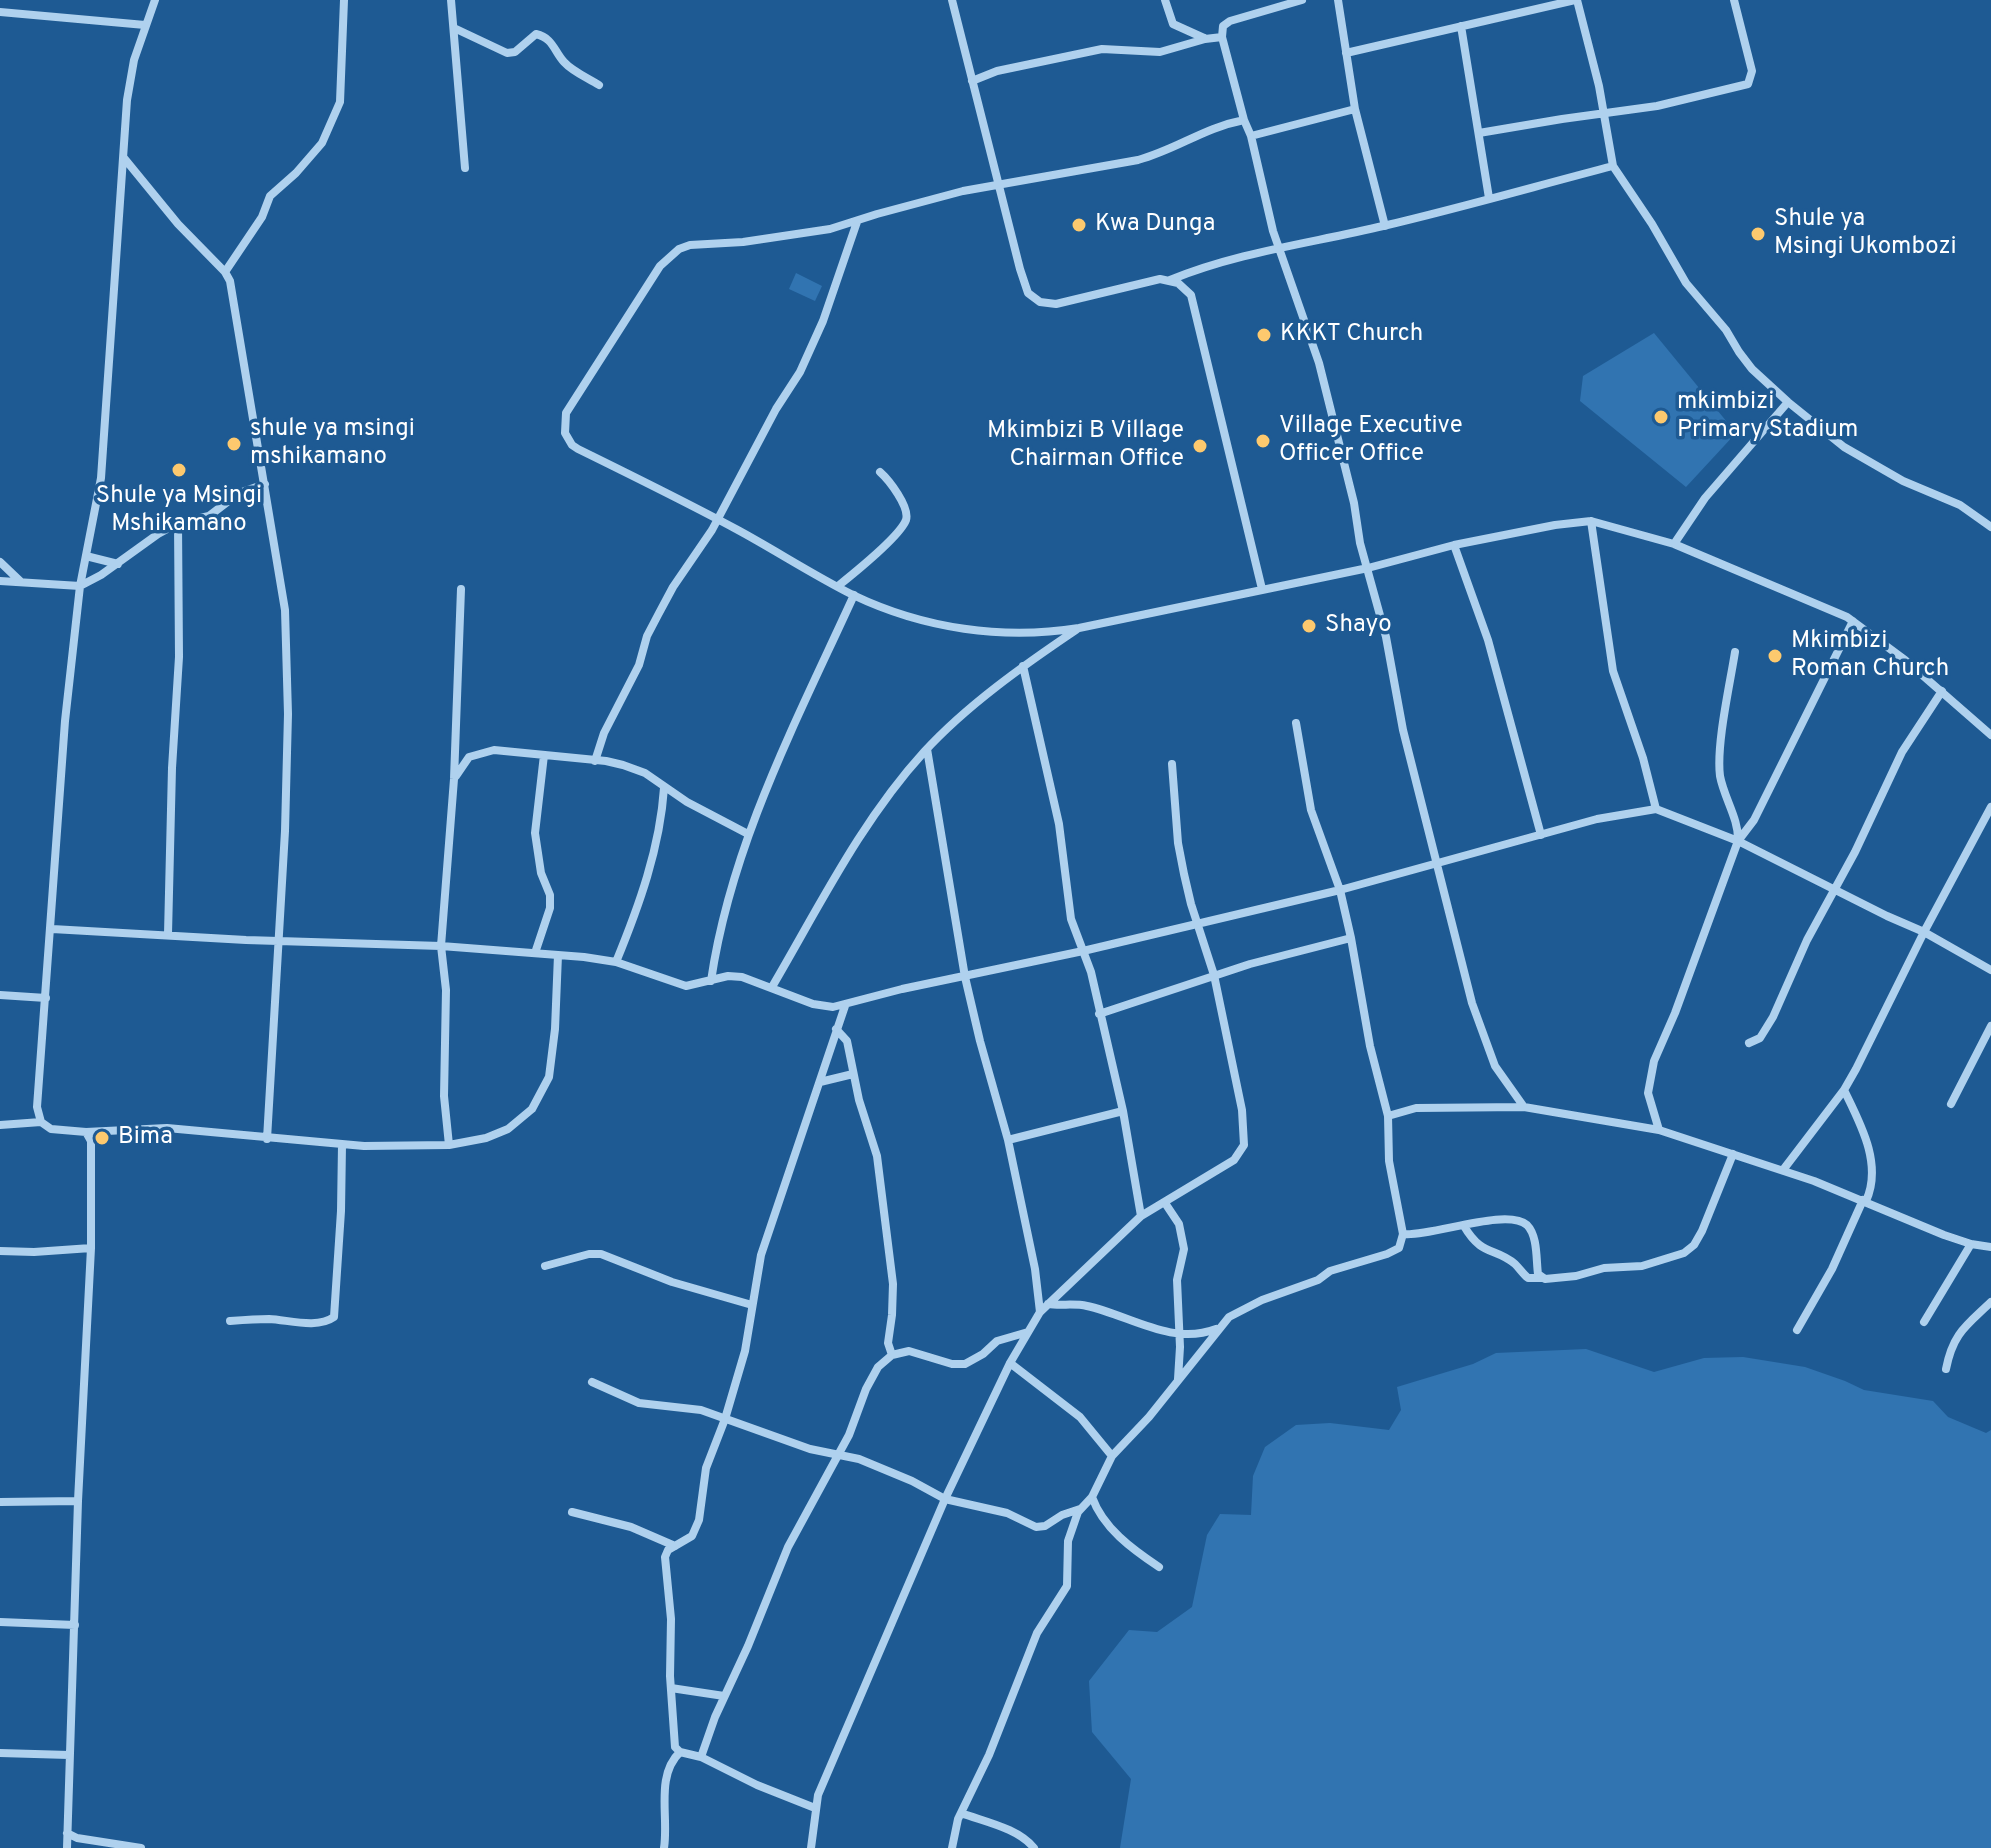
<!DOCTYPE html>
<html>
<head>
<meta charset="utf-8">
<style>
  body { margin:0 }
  canvas { display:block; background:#1e5a93 }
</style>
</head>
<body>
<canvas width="1991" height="1848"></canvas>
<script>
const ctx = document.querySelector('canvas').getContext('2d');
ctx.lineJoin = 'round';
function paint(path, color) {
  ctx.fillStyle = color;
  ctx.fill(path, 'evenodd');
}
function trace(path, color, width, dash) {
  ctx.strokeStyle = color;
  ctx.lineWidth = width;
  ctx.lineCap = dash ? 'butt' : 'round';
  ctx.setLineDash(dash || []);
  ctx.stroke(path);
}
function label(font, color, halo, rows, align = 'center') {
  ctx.font = font + ' Overpass,sans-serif';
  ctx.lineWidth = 7;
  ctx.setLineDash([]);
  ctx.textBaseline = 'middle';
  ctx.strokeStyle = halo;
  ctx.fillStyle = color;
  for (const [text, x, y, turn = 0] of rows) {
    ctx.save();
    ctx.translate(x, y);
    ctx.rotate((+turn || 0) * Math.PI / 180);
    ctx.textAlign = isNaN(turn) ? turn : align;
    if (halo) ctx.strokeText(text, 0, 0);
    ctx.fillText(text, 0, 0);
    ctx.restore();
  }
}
paint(new Path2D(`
  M796 273 822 286 815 301 789 289Z
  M1654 333 1736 433 1686 487 1580 401 1583 376Z
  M1586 1349 1654 1372 1704 1358 1743 1357 1805 1367 1845 1381 1864 1390 1933 1401 1948 1417 1986 1433 1991 1430V1848H1120L1131 1779 1092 1732 1089 1681 1129 1630 1157 1632 1192 1607 1207 1535 1220 1514 1251 1515 1253 1476 1265 1447 1296 1425 1330 1423 1389 1430 1401 1410 1397 1387 1473 1364 1496 1353Z`), '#3174b1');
trace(new Path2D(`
  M451 0 465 168
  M952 0 1020 269 1028 293 1040 302 1056 304 1160 279 1178 283 1191 295 1262 589
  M1165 0 1173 24 1204 38
  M1302 0 1230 21 1223 26 1222 37 1244 120 1251 136 1273 231 1319 363 1354 503 1360 543 1386 637 1403 730 1472 1003 1495 1066 1524 1107
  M1338 0 1355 109 1385 226
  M1577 0 1599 86 1613 166 1652 224 1686 283 1726 330 1739 352 1752 369 1788 402 1844 447 1903 481 1960 505 1991 527
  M0 12 145 25
  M1461 26 1489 198
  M454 28 507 53 515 52 536 34C553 38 554 51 564 62 573 72 588 78 599 85
  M1346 53 1575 0
  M972 81 997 71 1102 49 1160 52 1205 39 1222 37
  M1244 120C1203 128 1178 149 1138 160L963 191 877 214 830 229 743 242 690 245 679 249 660 266 566 413 565 433 572 445 578 449C631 475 684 501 736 529 775 550 813 575 853 595 924 629 1003 640 1079 628L1368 568 1454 545 1555 525 1591 521 1674 544 1847 617 1905 660 1991 735
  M1479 133 1562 119 1657 106 1748 84 1752 71 1734 0
  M1251 136 1355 109
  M124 158 178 224 225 272 230 281 285 610 288 714 285 831 267 1139
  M225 272 262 217 270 196 296 173 322 143 340 102 344 0
  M1170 280C1238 252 1312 243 1383 226 1460 208 1536 186 1613 166
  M1591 521 1613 671 1643 758 1656 809
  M1674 544 1705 498 1788 402
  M1454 545 1488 640 1541 835
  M86 556 118 564
  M0 562 21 582
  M0 581 80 586 101 575 158 534 178 523 209 516 239 493 265 484
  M838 586C853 574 900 536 906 520 910 507 889 480 880 472
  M1023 666 1059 824 1071 919 1091 972 1123 1111 1141 1216
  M927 749 965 977 980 1041 1008 1140 1035 1269 1040 1312
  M595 761 604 733 639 665 647 636 658 615 673 587 712 530 776 409 800 372 823 321 857 222
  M456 776 469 757 494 750 606 761 623 765 645 773 687 802 748 834
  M1738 841 1754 820 1853 621
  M52 929 246 940 441 946 584 957 616 962 686 986 728 976 742 977 813 1004 833 1007 902 989 1083 951 1340 890 1597 819 1656 809 1738 841 1887 916 1924 932 1991 970
  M168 934 172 768 179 657 178 523
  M535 953 550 908V895L541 873 535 833 544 755
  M616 962C639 906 660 848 664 788
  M711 981C731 844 797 720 854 595
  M772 987C819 907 861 821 924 752 966 706 1024 665 1076 630
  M0 995 46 998
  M1099 1014 1250 964 1351 938
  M836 1029 847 1041 859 1100 877 1156 893 1284 892 1315 888 1343 892 1355
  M1749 1043 1760 1038 1773 1017 1807 940 1855 852 1902 752 1942 691
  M820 1082 853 1074
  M1844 1090C1860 1123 1883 1164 1866 1201
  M1951 1104 1991 1026
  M1388 1116 1416 1108 1524 1107 1659 1130 1814 1181 1944 1235 1971 1244 1991 1247
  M0 1125 41 1122
  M1659 1130 1648 1093 1654 1061 1675 1013 1738 841C1739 819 1724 798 1720 776 1716 745 1730 684 1735 652
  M86 1132 167 1128 364 1146 449 1145 486 1138 508 1129 532 1109 549 1077 555 1029 558 955
  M1008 1140 1123 1111
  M449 1145 444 1096 446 990 441 946 454 779 461 589
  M1783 1170 1844 1090 1856 1069 1924 932 1991 807
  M1165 1203 1179 1224 1184 1249 1177 1280 1180 1347 1178 1379
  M1464 1226C1482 1257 1495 1247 1515 1264 1520 1269 1523 1274 1528 1278H1542
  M1403 1234C1431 1237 1507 1207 1527 1225 1538 1236 1536 1260 1538 1274L1545 1279 1576 1276 1604 1268 1642 1266 1684 1253 1694 1245 1702 1231 1733 1154
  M0 1251 34 1252 91 1248
  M545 1266 589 1254H601L672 1282 752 1305
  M1048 1304C1061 1306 1074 1303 1087 1306 1129 1315 1171 1346 1216 1329
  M230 1321C243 1320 256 1319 269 1319 289 1320 317 1329 334 1317L341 1211 342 1145
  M1924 1322 1971 1244
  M1797 1330 1832 1269 1863 1200
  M1010 1363 1080 1417 1112 1456
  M1946 1369C1953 1333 1966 1326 1991 1302
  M592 1382 639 1403 701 1410 810 1449 859 1459 912 1481 945 1499 1007 1513 1036 1527 1045 1526 1062 1515 1080 1509
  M1092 1497C1103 1528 1132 1549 1159 1567
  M0 1502 78 1501
  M572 1512 631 1527 675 1546
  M0 1622 75 1625
  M671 1688 724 1696
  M0 1753 69 1755
  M701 1757 715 1717 748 1646 788 1547 849 1435 866 1389 878 1367 892 1355 909 1351 952 1364H965L983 1354 997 1341 1028 1332
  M815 1808 757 1785 701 1757 680 1752 675 1747 670 1676 671 1619 665 1557 668 1550 692 1536 699 1520 706 1468 725 1419 745 1351 761 1255 845 1006
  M961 1813C985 1822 1018 1828 1034 1848
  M67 1833 77 1838 141 1848
  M67 1848 78 1501 91 1248V1141L86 1132 51 1129 41 1122 37 1107 65 721 80 586 101 478 127 100 134 60 155 0
  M664 1848C669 1817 655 1776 680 1752
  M811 1848 818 1795 945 1499 1010 1363 1040 1312 1141 1216 1234 1160 1244 1145 1242 1110 1214 975 1191 904 1184 874 1178 843 1172 764
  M952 1848 958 1819 989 1755 1037 1633 1067 1586 1068 1541 1078 1512 1092 1497 1112 1456 1149 1417 1229 1317 1262 1300 1318 1280 1330 1271 1387 1254 1399 1248 1403 1234 1389 1161 1388 1116 1370 1046 1351 938 1340 890 1311 810 1296 723`), '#afd1ee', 8);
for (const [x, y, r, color] of [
  [1079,225,8,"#fdc96e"],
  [1758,234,8,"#fdc96e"],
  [1264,335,8,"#fdc96e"],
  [1661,417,8,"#fdc96e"],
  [1263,441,8,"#fdc96e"],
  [234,444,8,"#fdc96e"],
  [1200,446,8,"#fdc96e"],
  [179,470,8,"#fdc96e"],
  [1309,626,8,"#fdc96e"],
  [1775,656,8,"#fdc96e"],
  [102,1138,8,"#fdc96e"]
]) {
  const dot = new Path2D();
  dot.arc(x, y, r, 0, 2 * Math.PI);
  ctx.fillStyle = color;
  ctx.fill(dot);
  trace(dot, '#1e5a93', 3);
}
label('24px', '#fff', '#1e5a93', [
  ["Shule ya",1774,220],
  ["Msingi Ukombozi",1774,248],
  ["Kwa Dunga",1095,225],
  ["KKKT Church",1280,335],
  ["mkimbizi",1677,403],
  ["Primary Stadium",1677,431],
  ["Village Executive",1279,427],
  ["Officer Office",1279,455],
  ["shule ya msingi",250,430],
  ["mshikamano",250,458],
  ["Mkimbizi B Village",1184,432,"right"],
  ["Chairman Office",1184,460,"right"],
  ["Shule ya Msingi",179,497,"center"],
  ["Mshikamano",179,525,"center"],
  ["Shayo",1325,626],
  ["Mkimbizi",1791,642],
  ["Roman Church",1791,670],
  ["Bima",118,1138]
], 'left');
</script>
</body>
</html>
